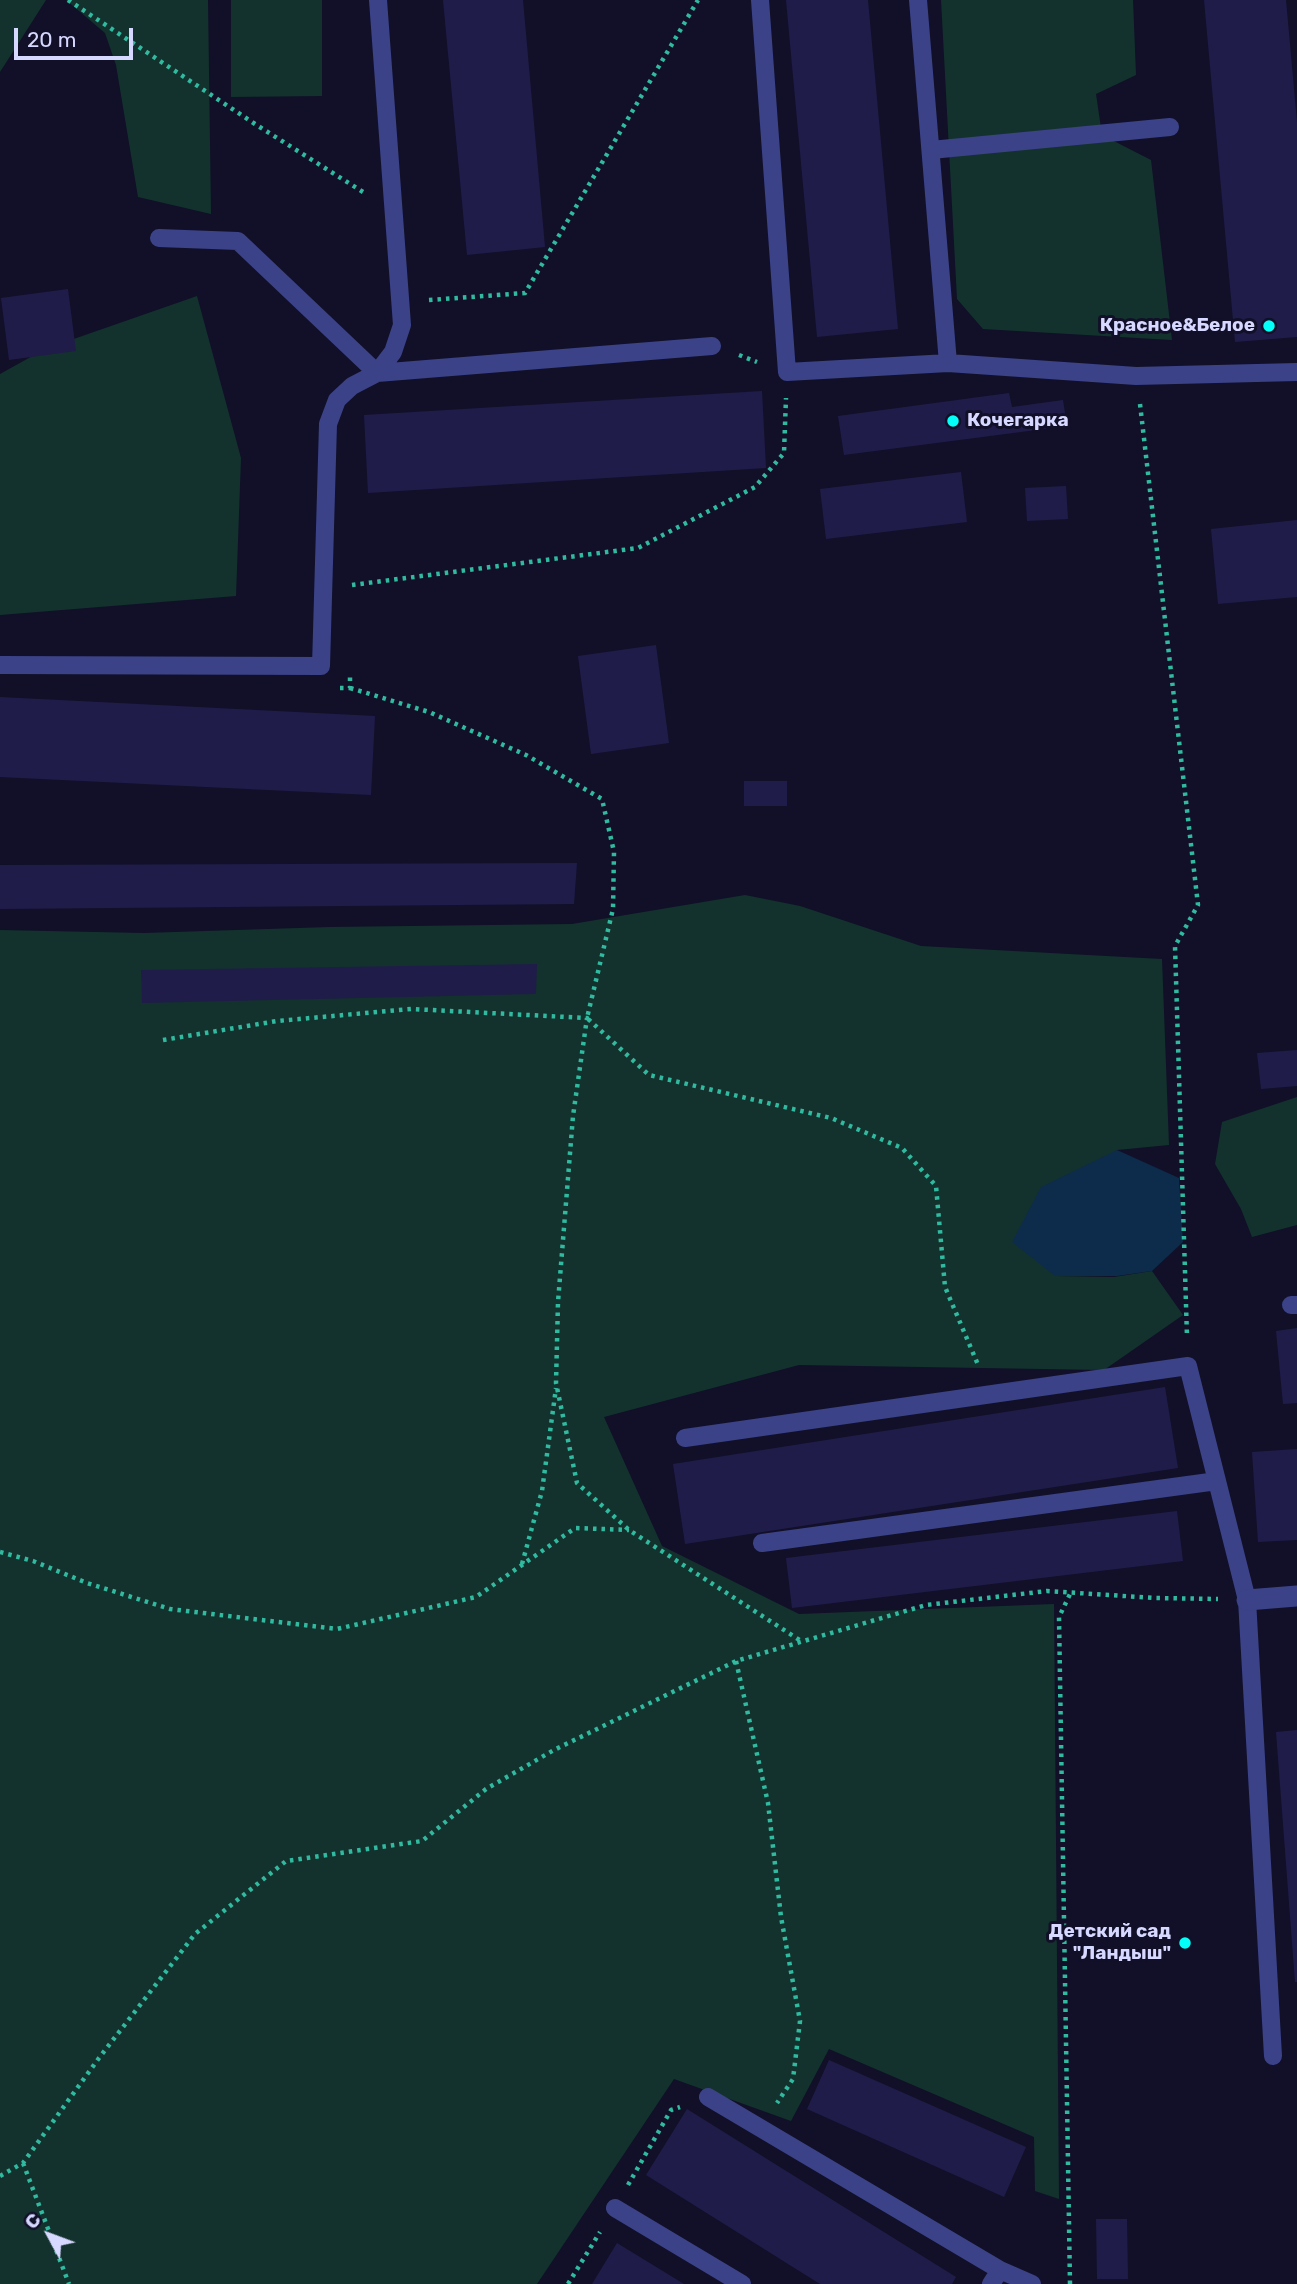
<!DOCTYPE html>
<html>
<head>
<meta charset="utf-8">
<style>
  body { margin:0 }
  #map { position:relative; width:1297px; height:2284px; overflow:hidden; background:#111028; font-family:Rubik,sans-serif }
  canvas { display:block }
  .north { position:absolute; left:14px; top:2200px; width:70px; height:70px; -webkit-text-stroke:5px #111028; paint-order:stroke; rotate:311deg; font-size:19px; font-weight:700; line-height:28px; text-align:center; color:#d7d8ff }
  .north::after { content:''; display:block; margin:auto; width:24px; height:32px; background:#d7d8ff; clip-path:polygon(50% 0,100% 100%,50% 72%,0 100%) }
  .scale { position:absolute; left:14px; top:28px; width:119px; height:32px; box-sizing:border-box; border:4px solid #d7d8ff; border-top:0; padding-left:9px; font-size:21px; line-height:24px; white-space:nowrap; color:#d7d8ff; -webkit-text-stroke:5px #111028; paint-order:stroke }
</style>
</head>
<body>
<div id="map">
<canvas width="1297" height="2284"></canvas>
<div class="north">С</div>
<div class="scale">20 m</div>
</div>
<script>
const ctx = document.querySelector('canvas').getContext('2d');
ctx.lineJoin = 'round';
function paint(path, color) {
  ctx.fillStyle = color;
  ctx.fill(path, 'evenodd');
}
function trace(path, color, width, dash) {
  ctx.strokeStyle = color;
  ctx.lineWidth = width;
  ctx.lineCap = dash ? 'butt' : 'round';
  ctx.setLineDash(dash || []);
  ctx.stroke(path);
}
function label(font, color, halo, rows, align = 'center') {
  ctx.font = font + ' Rubik,sans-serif';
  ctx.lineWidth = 6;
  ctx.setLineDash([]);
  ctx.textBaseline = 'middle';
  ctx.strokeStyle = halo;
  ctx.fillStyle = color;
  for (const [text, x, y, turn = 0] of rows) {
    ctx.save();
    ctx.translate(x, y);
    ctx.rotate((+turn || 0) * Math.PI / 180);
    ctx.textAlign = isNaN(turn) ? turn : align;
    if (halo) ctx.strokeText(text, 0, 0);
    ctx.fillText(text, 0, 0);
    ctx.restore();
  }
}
paint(new Path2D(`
  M0 0H46L0 72Z
  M66 0H208L211 214 138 197 116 65 105 33Z
  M231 0H322V96L231 97Z
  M941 0H1133L1136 75 1096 94 1102 135 1151 160 1172 340 983 329 957 299Z
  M197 296 241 458 236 596 0 615V374L45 349Z
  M745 895 800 906 921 946 1162 959 1169 1145 1117 1150 1055 1276 1114 1277 1152 1271 1183 1315 1104 1370 799 1365 604 1417 662 1546 799 1614 1054 1604 1059 2199 1035 2191 1034 2137 829 2049 791 2121 674 2079 537 2284H0V930L144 933 329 927 572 924Z
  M1297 1097V1225L1252 1237 1241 1209 1215 1164 1222 1122Z`), '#13322d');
paint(new Path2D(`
  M1117 1150 1179 1178 1183 1242 1152 1271 1117 1276H1055L1012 1242 1041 1187Z`), '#0d2b4a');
paint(new Path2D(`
  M443 0H523L545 247 467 255Z
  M786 0H868L898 329 817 337Z
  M1204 0H1286L1297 122V337L1235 342Z
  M68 289 76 351 9 360 1 298Z
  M762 391 766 468 368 493 364 415Z
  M1009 393 1012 407 1063 400 1067 426 844 455 838 416Z
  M961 472 967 522 826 539 820 489Z
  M1066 486 1068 519 1027 521 1025 488Z
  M1297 520V597L1218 604 1211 529Z
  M656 645 669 743 591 754 578 656Z
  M0 697 375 716 371 795 0 777Z
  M744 781H787V806H744Z
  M577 863 574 904 0 909V865Z
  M537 964 536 994 142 1003 141 970Z
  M1297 1050V1086L1261 1089 1257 1053Z
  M1297 1328V1403L1283 1404 1276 1331Z
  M1165 1387 1178 1468 685 1544 673 1464Z
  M1297 1449V1540L1258 1542 1252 1452Z
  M1177 1511 1183 1561 792 1608 786 1558Z
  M1297 1730V1982H1295L1276 1732Z
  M829 2060 1026 2147 1004 2197 807 2109Z
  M687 2109 956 2277 952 2284H820L646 2175Z
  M1096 2219H1127L1128 2279H1097Z
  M617 2243 684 2284H592Z`), '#201c49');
trace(new Path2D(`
  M68 0 255 124 363 192
  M429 300 525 293 698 0
  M739 355 757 362
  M1140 404 1198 905 1175 946 1187 1337
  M352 585 638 548 755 487 784 453 786 398
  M340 688H350V675
  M350 688 429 712 526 755 602 799 614 852 613 909 587 1018 649 1075 831 1118 902 1148 936 1186 945 1287 979 1367
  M163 1040 277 1021 411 1009 587 1018 573 1116 558 1302 556 1383 577 1483 629 1530 801 1641
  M0 1552 33 1561 87 1583 170 1609 337 1629 476 1597 575 1528 629 1530
  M522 1564 542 1491 556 1388
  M736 1661 768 1803 781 1917 800 2021 793 2079 777 2103
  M23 2163 69 2284
  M0 2176 23 2163 99 2058 195 1934 286 1861 422 1841 486 1789 554 1750 736 1661 926 1605 1047 1591 1155 1598 1218 1599
  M628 2185 671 2110 680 2107
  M568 2284 600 2232
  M1070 2284 1059 1617 1071 1592`), '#30baa0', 4.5, [3.5, 5]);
trace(new Path2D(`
  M760 0 787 372 948 363
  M918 0 948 363 1136 376 1297 372
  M931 150 1170 127
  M159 238 238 241 377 373 712 346
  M0 665 321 666 328 424 337 400 352 386 377 373 393 352 402 325 378 0
  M1291 1305H1297
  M685 1438 1188 1366 1247 1600 1273 2056
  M762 1543 1217 1481
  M708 2097 1000 2270 991 2284
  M615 2208 742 2284
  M1000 2270 1032 2284`), '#3b4287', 18);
trace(new Path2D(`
  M1247 1600 1297 1596`), '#3b4287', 21);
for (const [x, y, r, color] of [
  [1269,326,7,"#04fef8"],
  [953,421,7,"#04fef8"],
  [1185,1943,7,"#04fef8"]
]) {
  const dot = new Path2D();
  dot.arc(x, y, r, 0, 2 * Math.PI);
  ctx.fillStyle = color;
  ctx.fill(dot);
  trace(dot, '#111028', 2.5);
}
label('bold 19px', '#d7d8ff', '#111028', [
  ["Красное&Белое",1255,326],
  ["Кочегарка",967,421,"left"],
  ["Детский сад",1171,1932],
  ["\"Ландыш\"",1171,1954]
], 'right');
</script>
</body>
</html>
